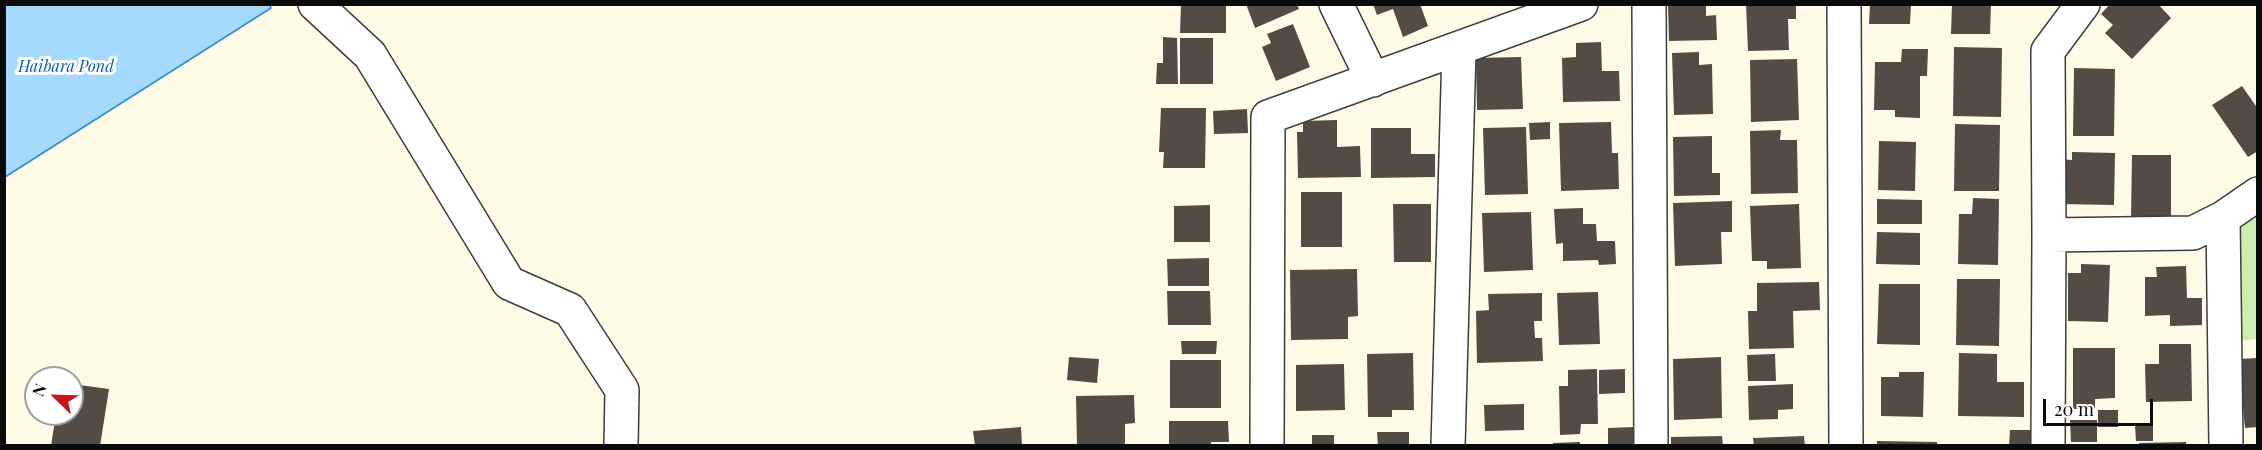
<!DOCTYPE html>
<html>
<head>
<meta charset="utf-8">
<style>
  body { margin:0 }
  #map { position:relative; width:2262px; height:450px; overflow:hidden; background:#fffbe7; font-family:"Playfair Display",serif }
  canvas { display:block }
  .frame { position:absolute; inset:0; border:6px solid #0a0a0a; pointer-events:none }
  .north { position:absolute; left:24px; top:366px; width:60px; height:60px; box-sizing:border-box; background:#fff; border:2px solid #9d9d9d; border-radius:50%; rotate:293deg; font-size:16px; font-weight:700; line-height:24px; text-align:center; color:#0a0a0a }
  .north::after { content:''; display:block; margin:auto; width:21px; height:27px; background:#c71519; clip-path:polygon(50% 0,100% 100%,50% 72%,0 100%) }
  .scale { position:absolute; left:2043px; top:399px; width:110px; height:27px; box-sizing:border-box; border:3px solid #0a0a0a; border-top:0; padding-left:8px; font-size:18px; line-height:21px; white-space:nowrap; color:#0a0a0a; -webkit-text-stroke:4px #fff; paint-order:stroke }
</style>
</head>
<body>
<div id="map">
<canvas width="2262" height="450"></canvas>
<div class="frame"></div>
<div class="north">N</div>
<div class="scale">20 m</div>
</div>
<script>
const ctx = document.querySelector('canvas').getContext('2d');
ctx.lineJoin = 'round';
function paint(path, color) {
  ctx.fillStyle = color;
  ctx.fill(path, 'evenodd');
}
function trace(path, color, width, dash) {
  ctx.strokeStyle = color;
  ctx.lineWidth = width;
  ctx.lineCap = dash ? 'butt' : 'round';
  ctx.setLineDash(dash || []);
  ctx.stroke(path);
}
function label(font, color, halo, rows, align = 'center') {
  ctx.font = font + ' "Playfair Display",serif';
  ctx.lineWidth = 6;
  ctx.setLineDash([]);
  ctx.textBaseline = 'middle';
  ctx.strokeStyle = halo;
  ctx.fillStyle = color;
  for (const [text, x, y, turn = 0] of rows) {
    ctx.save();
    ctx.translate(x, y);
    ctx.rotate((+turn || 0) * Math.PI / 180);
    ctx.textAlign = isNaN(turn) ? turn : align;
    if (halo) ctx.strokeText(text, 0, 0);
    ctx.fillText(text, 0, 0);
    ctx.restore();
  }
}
paint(new Path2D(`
  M2257 215V339L2230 342 2228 229Z`), '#ccedad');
const water = new Path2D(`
  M5 4H269L271 8 5 177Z`);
paint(water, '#a5dafd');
trace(water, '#248edb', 1.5);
paint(new Path2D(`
  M1181 4H1226V33H1180Z
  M1246 4H1297L1299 9 1255 28Z
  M1373 4H1420L1428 26 1403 37 1393 9 1377 15Z
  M1668 4H1706V16L1716 15 1717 40 1669 41Z
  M1746 4H1796V19H1788L1789 50 1748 51Z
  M1870 4H1911L1910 24H1869Z
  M1952 4H1991L1990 34H1951Z
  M2110 4H2158L2171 18 2132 59 2105 33 2113 25 2101 14Z
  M1293 24 1310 67 1276 81 1262 47 1271 43 1267 34Z
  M1163 37 1177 38 1178 84H1156L1157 63H1163Z
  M1180 38H1213V84H1180Z
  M1601 42 1602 71H1619L1620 101 1563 102 1562 58 1576 57V43Z
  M1954 47 2002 48 2001 117 1953 116Z
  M1902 49H1928L1927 76H1920V118L1895 117V110H1874L1875 62H1901Z
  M1699 52V65L1712 64 1713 114 1674 115 1672 53Z
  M1521 57 1523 109 1477 110 1476 58Z
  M1797 59 1799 120 1751 122 1750 60Z
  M2074 68 2115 69 2114 136H2073Z
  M2242 86 2258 109V151L2248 157 2212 105Z
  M1161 108H1206L1205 168H1163L1164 152H1159Z
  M1247 109 1248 133 1214 134 1213 111Z
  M1337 120V147L1360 146 1361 177 1298 178 1297 132H1303V121Z
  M1550 122V139L1530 140 1529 123Z
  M1611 122 1612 153H1618L1619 189 1561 191 1559 123Z
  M1955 124 2000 125 1999 191H1954Z
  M1526 127 1528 194 1485 195 1483 128Z
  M1371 128H1411V154H1435V177L1371 178Z
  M1781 130 1780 140H1797L1798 193 1751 194 1750 131Z
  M1712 136V173H1720V195L1674 196 1673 137Z
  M1879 141 1916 142 1915 191 1878 190Z
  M2072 152 2115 153 2114 205 2060 204V159L2072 160Z
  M2132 155H2171V216H2131Z
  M1301 192H1342V247H1301Z
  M1973 198 1999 199 1998 265 1958 264 1959 214H1972Z
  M1877 199 1922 200V224H1877Z
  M1732 201V232H1721L1722 264 1675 266 1673 203Z
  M1393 204H1431V262H1394Z
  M1799 204 1801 268 1767 269V261H1752L1750 206Z
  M1210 205V242H1174V206Z
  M1583 208V224H1596L1597 241H1615L1616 264 1599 265 1598 260 1563 261V243L1556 244 1554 209Z
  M1531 212 1533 270 1484 272 1482 213Z
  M1877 232 1920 233V265L1876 264Z
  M1209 258V286H1168L1167 259Z
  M2081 264 2110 265 2108 322 2068 321V273H2081Z
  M2186 266 2187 298H2202V325L2170 326V315L2145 316V277H2157L2156 267Z
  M1357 269 1358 316 1348 317V339L1291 340 1290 270Z
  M1957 279H2000L1999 346 1956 345Z
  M1819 282 1820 310 1793 311 1794 348 1749 349 1748 311H1757V283Z
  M1879 284H1920V345L1877 344Z
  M1167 291H1210L1211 325H1168Z
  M1598 292 1600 344 1559 345 1557 293Z
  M1542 293V321H1534L1535 338H1542L1543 361 1477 363 1476 311 1489 310 1488 294Z
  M1181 341H1217L1216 354H1182Z
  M2159 344H2191L2192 401 2146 402 2145 364H2159Z
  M2073 348H2115V398L2095 399V408L2073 409Z
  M1413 353 1414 410H1392V417H1368L1367 354Z
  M1959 353 1997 354V382H2024V417L1958 416Z
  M1775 354 1776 381H1748L1747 355Z
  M1069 357 1099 359 1097 383 1067 380Z
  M1721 357 1722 418 1674 420 1673 359Z
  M2258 358V427L2245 428 2238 359Z
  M1170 360H1221V408H1170Z
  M1344 364 1345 410 1296 411V365Z
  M1597 369 1598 424H1581L1580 434 1560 435 1559 386H1568V370Z
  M1625 369V393L1599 394V370Z
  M1899 372H1924L1923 417 1881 416V377H1899Z
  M72 384 109 389 100 446H51L56 414H72Z
  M1793 384V409L1778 410V419L1749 420 1748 386Z
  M1134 395 1135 423 1125 424V446H1077L1076 396Z
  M1524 404V430L1485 431 1484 405Z
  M2098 410H2118V427H2098Z
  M2070 420H2097V442H2071Z
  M1169 421H1228L1229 442H1211V446H1169Z
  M2153 425V441H2136L2135 426Z
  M1021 427 1022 446H975L973 431Z
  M1634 427V444H1608V428Z
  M2010 430H2035V446H2009Z
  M1377 432H1409V446H1378Z
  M1312 435H1334V446H1312Z
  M1722 436 1723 446H1671V437Z
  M1804 436 1805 446H1754L1753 438Z
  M1877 441 1937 442V446H1877Z
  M1580 442V446H1553V443Z
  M2186 442V446H2139V443Z`), '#544b45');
const street = new Path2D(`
  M315 4 370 55 509 283 570 310 622 390 621 446
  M1336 4 1373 80
  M1649 4 1651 446
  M1844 4 1846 446
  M2083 4 2048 51 2049 235 2193 233 2223 218 2258 194
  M2223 218 2226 446
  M1267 446 1268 117 1581 4
  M1448 446 1459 49
  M2048 446 2049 235`);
trace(street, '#3d3d3d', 36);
trace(street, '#fff', 33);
label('italic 16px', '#085da7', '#fff', [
  ["Haibara Pond",66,67]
]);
</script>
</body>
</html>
